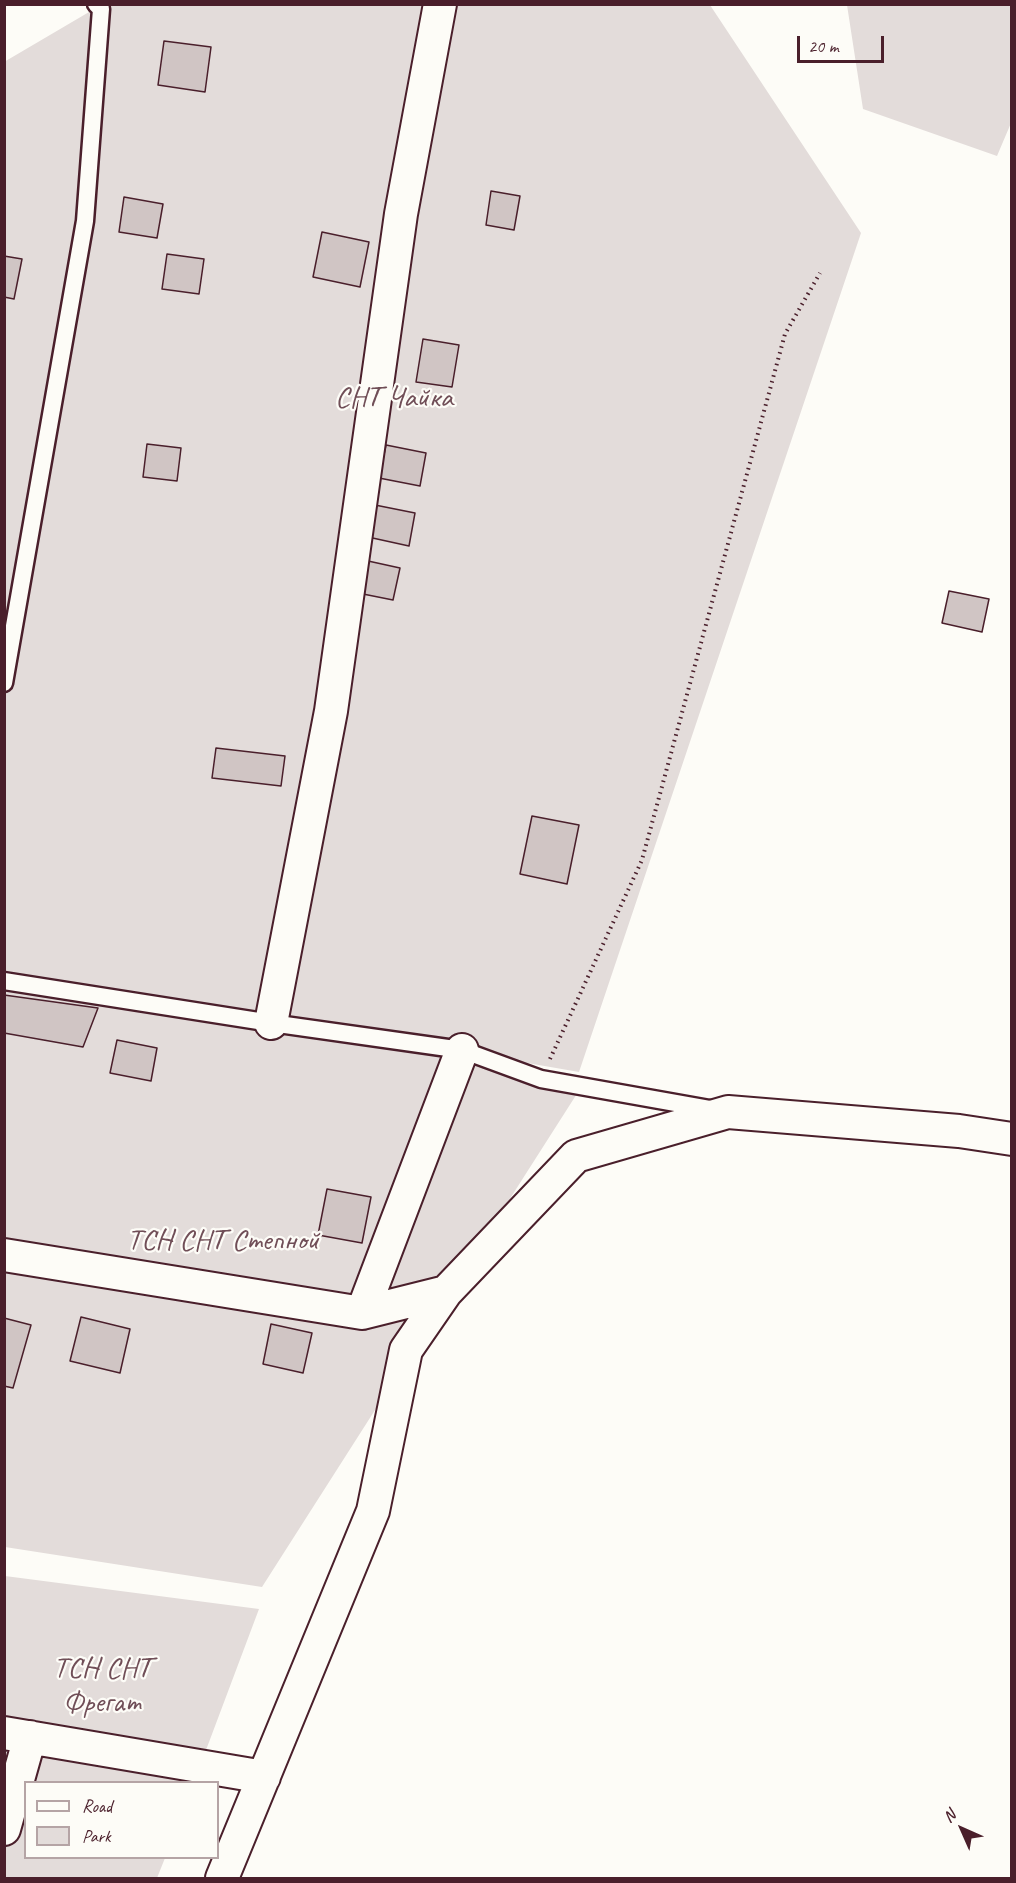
<!DOCTYPE html>
<html>
<head>
<meta charset="utf-8">
<style>
  body { margin:0 }
  #map { position:relative; width:1016px; height:1883px; overflow:hidden; background:#fdfcf7; font-family:Caveat,sans-serif }
  canvas { display:block }
  .frame { position:absolute; inset:0; border:6px solid #4a1f2b; pointer-events:none }
  .legend { position:absolute; left:24px; top:1781px; width:195px; height:78px; box-sizing:border-box; background:#fdfcf7; border:2px solid #b5a4a5; margin:0; padding:8px 10px; list-style:none; font-size:18px; color:#4a1f2b }
  .legend li { display:flex; align-items:center; gap:12px; height:30px }
  .legend b { width:30px; border:2px solid #b5a4a5 }
  .north { position:absolute; left:932px; top:1799px; width:60px; height:60px; -webkit-text-stroke:4px #fdfcf7; paint-order:stroke; rotate:315deg; font-size:16px; font-weight:700; line-height:24px; text-align:center; color:#4a1f2b }
  .north::after { content:''; display:block; margin:auto; width:21px; height:27px; background:#4a1f2b; clip-path:polygon(50% 0,100% 100%,50% 72%,0 100%) }
  .scale { position:absolute; left:797px; top:36px; width:87px; height:27px; box-sizing:border-box; border:3px solid #4a1f2b; border-top:0; padding-left:8px; font-size:18px; line-height:21px; white-space:nowrap; color:#4a1f2b; -webkit-text-stroke:4px #fdfcf7; paint-order:stroke }
</style>
</head>
<body>
<div id="map">
<canvas width="1016" height="1883"></canvas>
<div class="frame"></div>
<ul class="legend">
<li><b style="height:8px;background:#fdfcf7"></b>Road</li>
<li><b style="height:16px;background:#e3dcda"></b>Park</li>
</ul>
<div class="north">N</div>
<div class="scale">20 m</div>
</div>
<script>
const ctx = document.querySelector('canvas').getContext('2d');
ctx.lineJoin = 'round';
function paint(path, color) {
  ctx.fillStyle = color;
  ctx.fill(path, 'evenodd');
}
function trace(path, color, width, dash) {
  ctx.strokeStyle = color;
  ctx.lineWidth = width;
  ctx.lineCap = dash ? 'butt' : 'round';
  ctx.setLineDash(dash || []);
  ctx.stroke(path);
}
function label(font, color, halo, rows, align = 'center') {
  ctx.font = font + ' Caveat,sans-serif';
  ctx.lineWidth = 4.5;
  ctx.setLineDash([]);
  ctx.textBaseline = 'middle';
  ctx.strokeStyle = halo;
  ctx.fillStyle = color;
  for (const [text, x, y, turn = 0] of rows) {
    ctx.save();
    ctx.translate(x, y);
    ctx.rotate((+turn || 0) * Math.PI / 180);
    ctx.textAlign = isNaN(turn) ? turn : align;
    if (halo) ctx.strokeText(text, 0, 0);
    ctx.fillText(text, 0, 0);
    ctx.restore();
  }
}
paint(new Path2D(`
  M101 5H710L861 233 579 1072 5 972 4 62Z
  M847 5H1011V123L997 156 863 109Z
  M4 984 587 1078 262 1587 5 1547Z
  M5 1576 259 1609 194 1782H26V1858H165L157 1878H5Z`), '#e3dcda');
const building = new Path2D(`
  M164 41 211 47 205 92 158 85Z
  M491 191 520 196 514 230 486 225Z
  M124 197 163 204 157 238 119 232Z
  M322 232 369 242 360 287 313 277Z
  M167 254 204 259 199 294 162 289Z
  M4 256 22 259 14 299 4 297Z
  M423 339 459 345 452 387 416 382Z
  M147 444 181 448 177 481 143 477Z
  M386 445 426 453 420 486 379 478Z
  M375 505 415 513 409 546 368 537Z
  M359 559 400 568 393 600 353 592Z
  M949 591 989 599 982 632 942 623Z
  M216 748 285 756 281 786 212 778Z
  M532 816 579 825 567 884 520 874Z
  M4 995 98 1008 83 1047 4 1033Z
  M117 1040 157 1048 151 1081 110 1073Z
  M327 1189 371 1197 362 1243 318 1235Z
  M81 1317 130 1329 120 1373 70 1361Z
  M4 1318 31 1325 13 1388 4 1386Z
  M271 1324 312 1333 303 1373 263 1364Z`);
paint(building, '#d0c5c4');
trace(building, '#4a1f2b', 1.5);
const service = new Path2D(`
  M4 683 85 221 101 9 96 4
  M4 981 271 1023 462 1050 541 1079 715 1110`);
const minor = new Path2D(`
  M271 1023 331 711 401 214 440 4
  M4 1255 362 1313 446 1292
  M362 1313 462 1050
  M4 1733 264 1777
  M4 1829 30 1737
  M222 1878 373 1511 406 1350 446 1292 576 1156 728 1112 959 1131 1012 1139`);
trace(service, '#4a1f2b', 21);
trace(minor, '#4a1f2b', 36);
trace(new Path2D(`
  M550 1059 642 860 785 334 820 273`), '#4a1f2b', 4, [1.5, 4.5]);
trace(service, '#fdfcf7', 16);
trace(minor, '#fdfcf7', 32);
label('30px', '#704e57', '#fdfcf7', [
  ["СНТ Чайка",394,398],
  ["ТСН СНТ Степной",223,1241],
  ["ТСН СНТ",102,1669],
  ["Фрегат",102,1703]
]);
</script>
</body>
</html>
